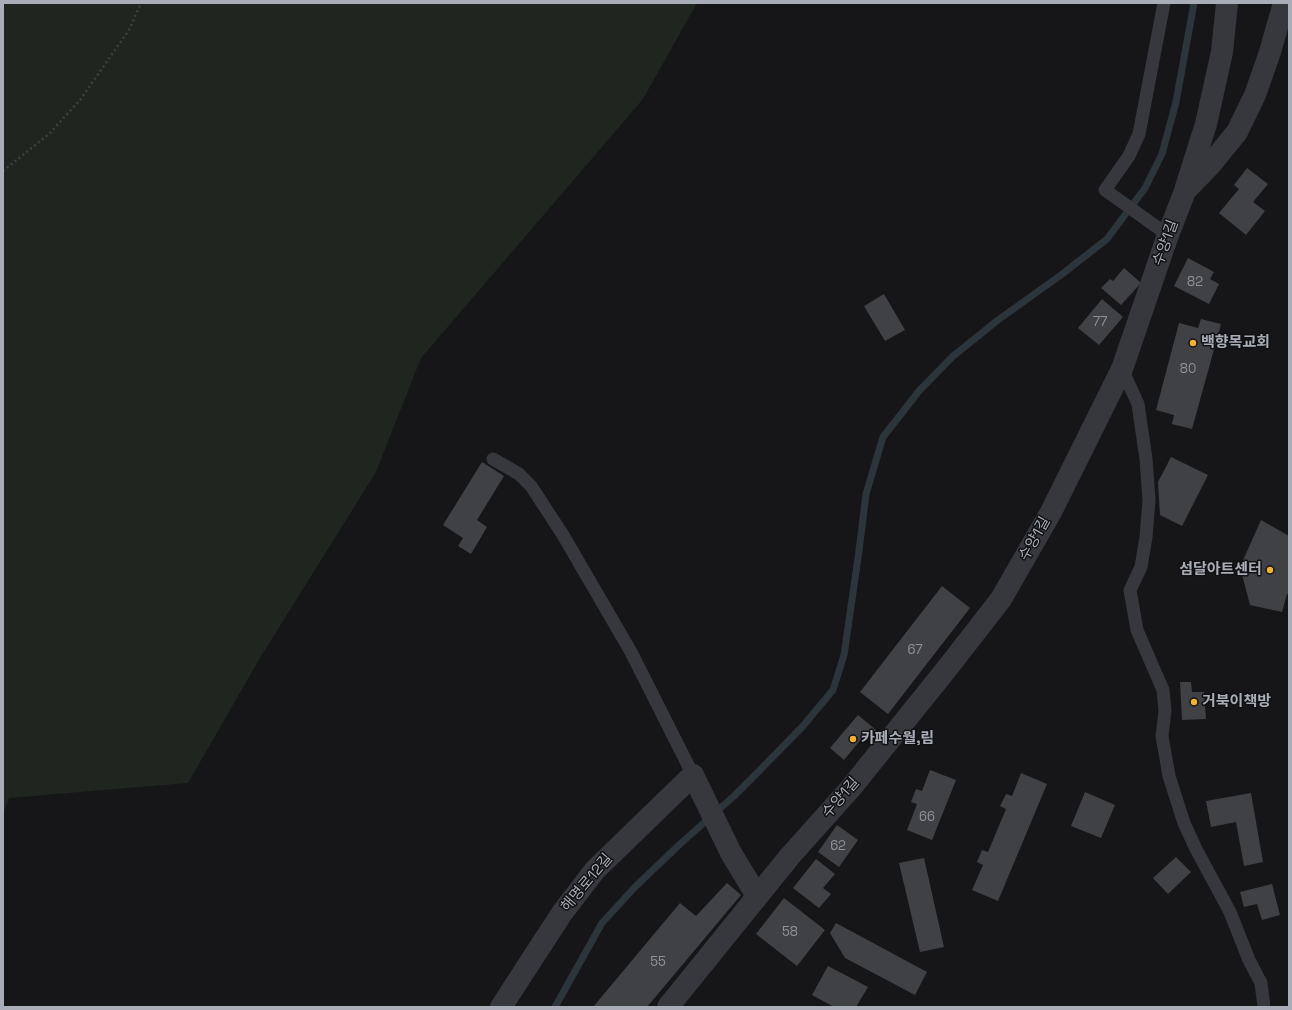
<!DOCTYPE html>
<html>
<head>
<meta charset="utf-8">
<style>
  body { margin:0 }
  #map { position:relative; width:1292px; height:1010px; overflow:hidden; background:#161618; font-family:"Space Grotesk",sans-serif }
  canvas { display:block }
  .frame { position:absolute; inset:0; border:4px solid #a8adb8; pointer-events:none }
</style>
</head>
<body>
<div id="map">
<canvas width="1292" height="1010"></canvas>
<div class="frame"></div>
</div>
<script>
const ctx = document.querySelector('canvas').getContext('2d');
ctx.lineJoin = 'round';
function paint(path, color) {
  ctx.fillStyle = color;
  ctx.fill(path, 'evenodd');
}
function trace(path, color, width, dash) {
  ctx.strokeStyle = color;
  ctx.lineWidth = width;
  ctx.lineCap = dash ? 'butt' : 'round';
  ctx.setLineDash(dash || []);
  ctx.stroke(path);
}
function label(font, color, halo, rows, align = 'center') {
  ctx.font = font + ' "Space Grotesk","Noto Sans KR",sans-serif';
  ctx.lineWidth = 3;
  ctx.setLineDash([]);
  ctx.textBaseline = 'middle';
  ctx.strokeStyle = halo;
  ctx.fillStyle = color;
  for (const [text, x, y, turn = 0] of rows) {
    ctx.save();
    ctx.translate(x, y);
    ctx.rotate((+turn || 0) * Math.PI / 180);
    ctx.textAlign = isNaN(turn) ? turn : align;
    if (halo) ctx.strokeText(text, 0, 0);
    ctx.fillText(text, 0, 0);
    ctx.restore();
  }
}
paint(new Path2D(`
  M3 3H697L643 99 421 358 376 472 260 658 188 783 9 798 3 815Z`), '#1e261f');
trace(new Path2D(`
  M555 1007 602 923 635 887 679 845 734 796 758 772 803 726 833 690 844 655 859 551 866 494 883 437 919 391 952 357 998 320 1061 275 1107 239 1145 188 1162 154 1176 102 1194 3`), '#2c353c', 7);
paint(new Path2D(`
  M1247 168 1268 184 1253 202 1265 211 1246 235 1219 213 1239 189 1234 185Z
  M1188 258 1214 272 1210 279 1219 284 1209 304 1174 286Z
  M1124 268 1141 283 1121 305 1101 288 1110 279 1113 281Z
  M884 294 905 330 885 341 864 306Z
  M1102 299 1123 317 1099 345 1078 328Z
  M1201 319 1221 324 1192 429 1172 424 1174 415 1156 410 1179 323 1198 328Z
  M1171 457 1208 475 1182 526 1160 515 1158 482Z
  M482 462 504 476 477 520 487 527 471 554 458 546 463 538 443 525Z
  M1261 520 1289 536V595L1287 594 1282 612 1250 605 1240 567Z
  M942 586 970 608 888 714 860 692Z
  M1180 682H1191L1192 692H1204L1206 719 1182 720Z
  M858 715 876 730 867 740 863 737 844 760 830 748Z
  M930 770 956 780 932 840 907 830 917 804 911 802 916 789 922 791Z
  M1021 773 1047 784 998 901 972 890 983 865 977 862 982 850 988 852 1006 809 1000 806 1006 794 1012 796Z
  M1085 792 1115 805 1101 838 1071 826Z
  M1251 793 1263 862 1244 866 1236 822 1211 827 1206 801Z
  M837 825 858 840 839 867 818 852Z
  M1176 857 1191 872 1168 894 1153 878Z
  M924 858 944 947 920 952 899 863Z
  M816 859 835 874 823 888 831 894 819 908 793 888Z
  M727 883 741 895 647 1007H593L680 903 696 916Z
  M1272 884 1280 915 1262 920 1257 904 1244 907 1240 892Z
  M784 898 825 930 797 966 756 934Z
  M836 923 927 972 915 995 845 958 830 933Z
  M828 966 868 987 856 1007H834L812 995Z`), '#404145');
trace(new Path2D(`
  M3 171 49 134 80 100 129 30 141 3`), '#3d3f44', 2.5, [2, 3]);
trace(new Path2D(`
  M1164 3 1139 134 1129 156 1105 190 1168 235
  M1122 369 1138 404 1146 459 1149 500 1146 537 1141 567 1130 590 1137 630 1163 690 1165 711 1162 736 1169 776 1184 823 1196 849 1230 912 1249 960 1261 983 1264 1007
  M493 459 519 474 531 486 563 535 631 652 693 775`), '#37383d', 13);
trace(new Path2D(`
  M1186 187 1206 124 1222 52 1227 3
  M501 1007 562 913 595 870 693 775 731 853 757 896
  M668 1007 790 856 850 789 949 666 1001 599 1051 512 1122 369 1168 235 1185 191 1211 164 1237 132 1255 95 1270 52 1284 3`), '#37383d', 22);
for (const [x, y, r, color] of [
  [1193,343,4,"#f2b134"],
  [1270,570,4,"#f2b134"],
  [1194,702,4,"#f2b134"],
  [853,739,4,"#f2b134"]
]) {
  const dot = new Path2D();
  dot.arc(x, y, r, 0, 2 * Math.PI);
  ctx.fillStyle = color;
  ctx.fill(dot);
  trace(dot, '#111113', 1.5);
}
label('13px', '#8e929b', null, [
  ["82",1195,282],
  ["77",1100,322],
  ["80",1188,369],
  ["67",915,650],
  ["66",927,817],
  ["62",838,846],
  ["58",790,932],
  ["55",658,962]
]);
label('15px', '#a8adb8', '#111113', [
  ["수양1길",1166,243,-70],
  ["수양1길",1035,539,-61],
  ["수양1길",841,798,-49],
  ["해명로12길",587,883,-50]
]);
label('bold 15px', '#a8adb8', '#111113', [
  ["백향목교회",1201,343],
  ["섬달아트센터",1262,570,"right"],
  ["거북이책방",1202,702],
  ["카페수월,림",861,739]
], 'left');
</script>
</body>
</html>
